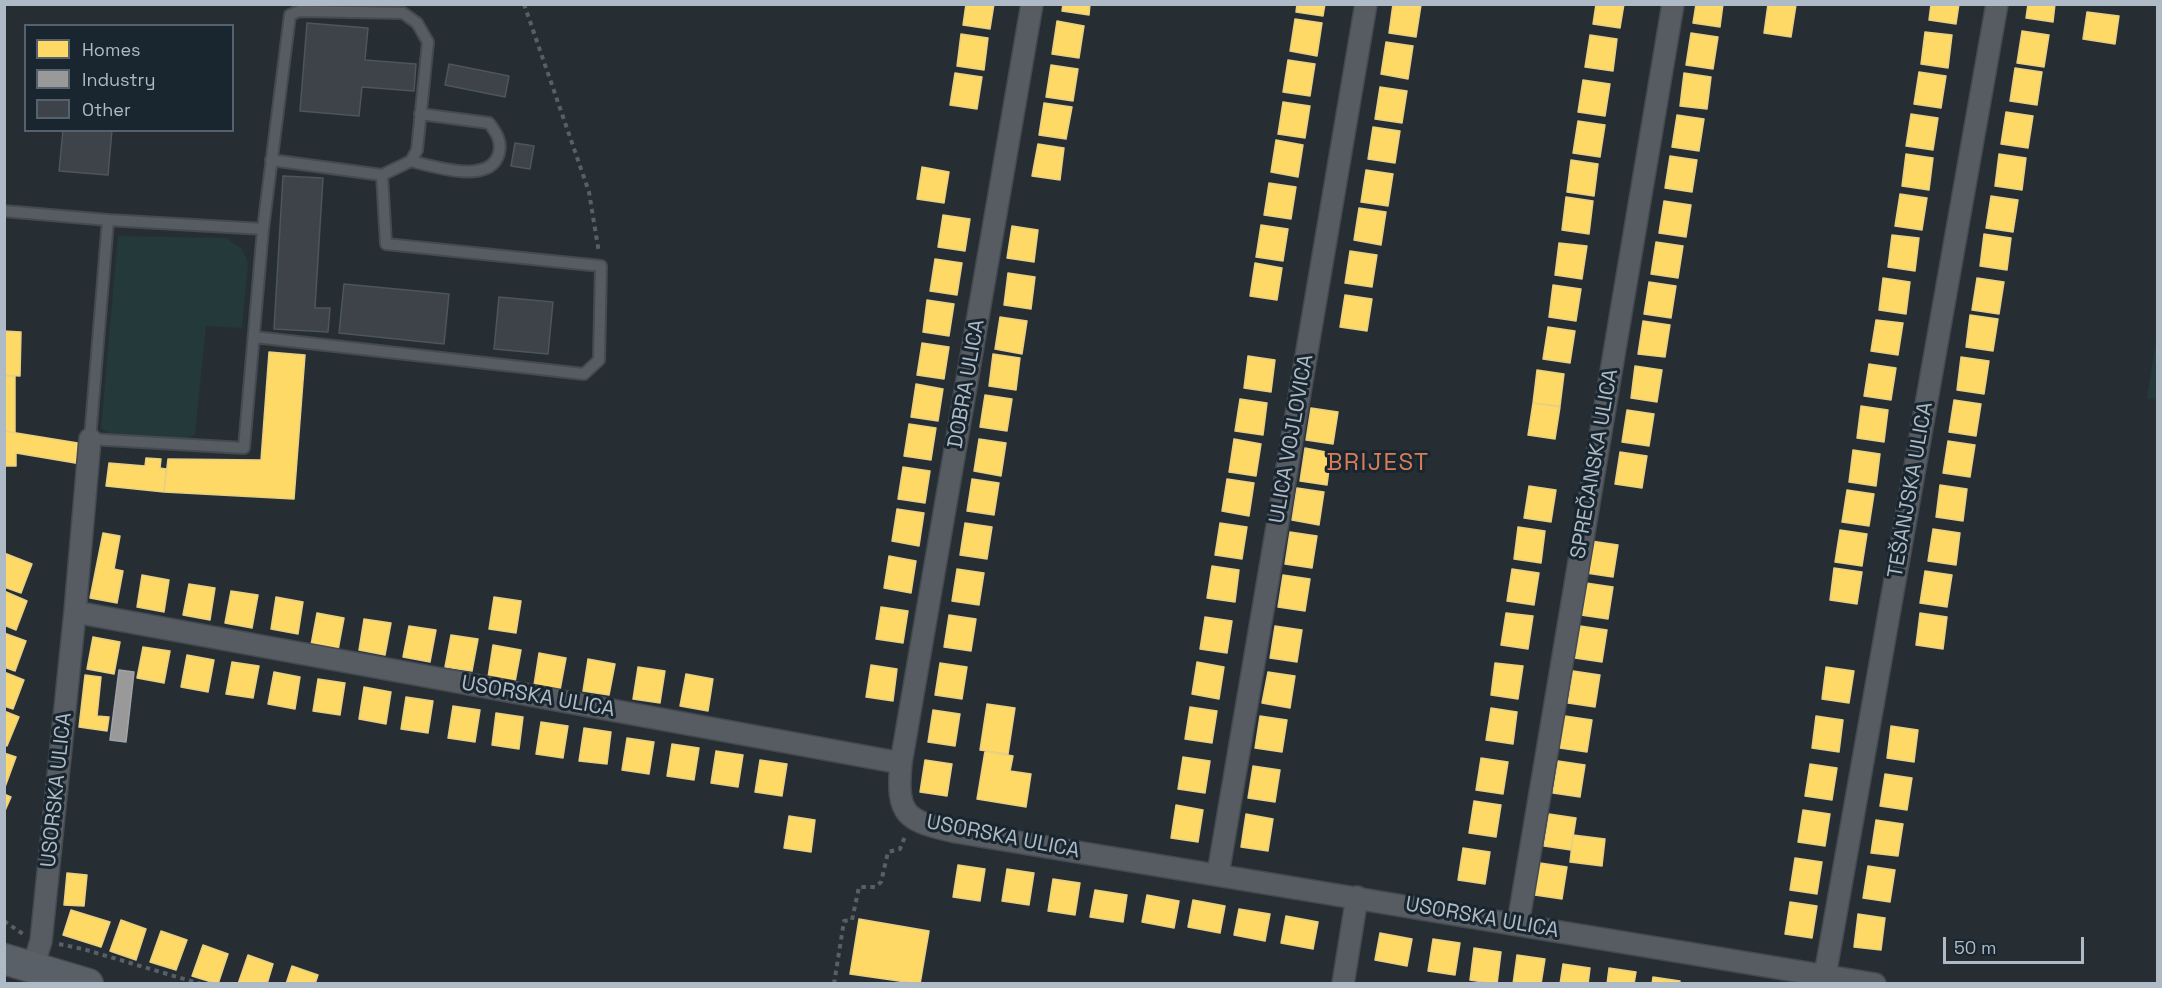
<!DOCTYPE html>
<html>
<head>
<meta charset="utf-8">
<style>
  body { margin:0 }
  #map { position:relative; width:2162px; height:988px; overflow:hidden; background:#262e34; font-family:"Space Grotesk",sans-serif }
  canvas { display:block }
  .frame { position:absolute; inset:0; border:6px solid #aebbc7; pointer-events:none }
  .legend { position:absolute; left:24px; top:24px; width:210px; height:108px; box-sizing:border-box; background:#19252f; border:2px solid #55616c; margin:0; padding:8px 10px; list-style:none; font-size:18px; color:#aebbc7 }
  .legend li { display:flex; align-items:center; gap:12px; height:30px }
  .legend b { width:30px; border:2px solid #55616c }
  .scale { position:absolute; left:1943px; top:937px; width:141px; height:27px; box-sizing:border-box; border:3px solid #aebbc7; border-top:0; padding-left:8px; font-size:18px; line-height:21px; white-space:nowrap; color:#aebbc7; -webkit-text-stroke:4px #19252f; paint-order:stroke }
</style>
</head>
<body>
<div id="map">
<canvas width="2162" height="988"></canvas>
<div class="frame"></div>
<ul class="legend">
<li><b style="height:16px;background:#ffd966"></b>Homes</li>
<li><b style="height:16px;background:#999"></b>Industry</li>
<li><b style="height:16px;background:#3d4349"></b>Other</li>
</ul>
<div class="scale">50 m</div>
</div>
<script>
const ctx = document.querySelector('canvas').getContext('2d');
ctx.lineJoin = 'round';
function paint(path, color) {
  ctx.fillStyle = color;
  ctx.fill(path, 'evenodd');
}
function trace(path, color, width, dash) {
  ctx.strokeStyle = color;
  ctx.lineWidth = width;
  ctx.lineCap = dash ? 'butt' : 'round';
  ctx.setLineDash(dash || []);
  ctx.stroke(path);
}
function label(font, color, halo, rows, align = 'center') {
  ctx.font = font + ' "Space Grotesk",sans-serif';
  ctx.lineWidth = 6;
  ctx.setLineDash([]);
  ctx.textBaseline = 'middle';
  ctx.strokeStyle = halo;
  ctx.fillStyle = color;
  for (const [text, x, y, turn = 0] of rows) {
    ctx.save();
    ctx.translate(x, y);
    ctx.rotate((+turn || 0) * Math.PI / 180);
    ctx.textAlign = isNaN(turn) ? turn : align;
    if (halo) ctx.strokeText(text, 0, 0);
    ctx.fillText(text, 0, 0);
    ctx.restore();
  }
}
paint(new Path2D(`
  M118 236 226 238 242 249 248 263 242 328 206 326 195 434 188 439 110 433 101 429Z
  M2157 335V400L2147 398Z`), '#23393a');
const homes = new Path2D(`
  M966 4H994L990 29 963 25Z
  M1063 4H1090L1089 15 1062 11Z
  M1297 4H1325L1323 16 1296 12Z
  M1393 4 1421 5 1416 37 1389 33Z
  M1596 4H1624L1620 28 1593 24Z
  M1696 4H1723L1720 27 1693 23Z
  M1768 4 1796 5 1791 37 1764 33Z
  M1931 4H1959L1956 24 1929 20Z
  M2028 4H2055L2053 22 2026 18Z
  M2087 12 2119 16 2115 44 2083 39Z
  M1295 19 1322 23 1317 56 1290 51Z
  M1057 21 1084 26 1079 58 1052 54Z
  M2022 31 2049 35 2044 67 2017 63Z
  M1925 32 1952 35 1948 68 1921 64Z
  M1691 33 1718 37 1713 69 1686 65Z
  M961 34 988 38 984 70 957 66Z
  M1590 35 1617 39 1613 71 1585 67Z
  M1386 42 1413 46 1408 79 1381 74Z
  M1288 60 1315 64 1310 96 1283 92Z
  M1051 65 1078 69 1073 101 1046 97Z
  M2015 68 2042 72 2037 105 2010 101Z
  M1919 72 1946 76 1941 108 1914 104Z
  M955 73 982 77 977 109 950 105Z
  M1684 73 1711 77 1707 109 1680 106Z
  M1583 80 1610 84 1605 116 1578 112Z
  M1380 87 1407 91 1402 123 1375 119Z
  M1283 102 1310 106 1305 138 1278 134Z
  M1044 103 1072 107 1066 139 1039 135Z
  M2006 112 2033 116 2028 148 2001 144Z
  M1911 114 1938 118 1933 150 1906 146Z
  M1677 115 1704 119 1699 151 1672 147Z
  M1578 121 1605 125 1600 157 1573 153Z
  M1373 127 1400 131 1395 163 1368 159Z
  M1276 140 1303 145 1298 177 1271 172Z
  M1038 144 1064 148 1060 180 1032 176Z
  M1906 154 1933 158 1929 190 1902 186Z
  M1999 154 2026 158 2022 190 1995 186Z
  M1670 156 1697 160 1692 192 1665 188Z
  M1571 160 1598 164 1594 196 1567 192Z
  M922 167 949 172 944 203 917 199Z
  M1366 170 1393 174 1388 206 1361 202Z
  M1269 183 1296 187 1291 219 1264 215Z
  M1900 194 1927 198 1922 230 1895 226Z
  M1991 196 2018 200 2013 232 1986 228Z
  M1566 197 1593 201 1589 234 1562 230Z
  M1664 201 1691 205 1686 237 1659 233Z
  M1359 208 1386 212 1381 245 1354 240Z
  M943 215 970 219 965 251 938 247Z
  M1261 225 1288 229 1283 261 1256 257Z
  M1012 226 1038 230 1034 262 1007 258Z
  M1984 234 2011 238 2007 270 1980 266Z
  M1892 235 1919 238 1915 271 1888 267Z
  M1656 242 1683 246 1678 278 1651 274Z
  M1559 243 1587 246 1582 279 1555 275Z
  M1350 251 1377 255 1372 287 1345 283Z
  M935 259 962 263 957 295 930 291Z
  M1255 263 1282 268 1277 300 1250 296Z
  M1008 273 1035 277 1031 309 1004 305Z
  M1883 278 1910 282 1906 314 1879 310Z
  M1977 278 2004 282 1999 314 1972 310Z
  M1649 282 1676 286 1671 318 1644 314Z
  M1553 285 1581 289 1576 321 1549 317Z
  M1345 295 1372 299 1367 331 1340 327Z
  M927 300 954 304 949 336 923 332Z
  M1970 315 1998 319 1993 351 1966 347Z
  M1000 317 1027 321 1022 354 995 349Z
  M1876 320 1903 323 1898 355 1871 351Z
  M1643 321 1670 325 1665 357 1638 354Z
  M1548 327 1575 331 1570 363 1543 359Z
  M4 331 21 332 20 376 4 375Z
  M922 343 949 347 944 379 917 375Z
  M269 352 305 355 294 499 164 492 168 459 261 460Z
  M993 354 1020 358 1016 390 989 386Z
  M1248 356 1275 360 1271 392 1244 388Z
  M1961 357 1989 361 1984 394 1957 390Z
  M1869 364 1896 368 1891 400 1864 396Z
  M1635 366 1662 370 1657 402 1631 398Z
  M1537 370 1564 374 1560 406 1533 403Z
  M4 376H15V433L4 431Z
  M916 384 943 389 938 421 911 417Z
  M985 395 1012 399 1007 431 980 427Z
  M1240 399 1267 403 1263 435 1235 431Z
  M1954 400 1981 404 1976 436 1949 432Z
  M1533 403 1560 407 1555 439 1528 435Z
  M1861 406 1888 410 1884 442 1857 438Z
  M1311 408 1338 412 1333 444 1306 440Z
  M1627 410 1654 414 1649 446 1622 442Z
  M909 424 936 428 931 460 904 456Z
  M4 431 84 444 81 464 16 453V466H4Z
  M979 439 1006 443 1001 476 974 471Z
  M1234 439 1261 444 1256 476 1229 472Z
  M1948 441 1975 445 1970 477 1943 473Z
  M1305 448 1331 453 1327 485 1300 481Z
  M1853 450 1880 454 1876 486 1849 482Z
  M1620 452 1647 456 1642 488 1615 484Z
  M146 458 161 459 160 468 166 469 164 492 106 486 109 463 145 466Z
  M903 467 930 471 925 503 898 499Z
  M972 479 999 483 994 515 967 511Z
  M1227 479 1254 483 1249 516 1222 511Z
  M1940 485 1967 489 1963 521 1936 517Z
  M1529 486 1556 490 1551 522 1524 518Z
  M1297 488 1324 492 1319 525 1292 520Z
  M1847 490 1874 494 1869 526 1842 522Z
  M897 509 924 513 919 546 892 541Z
  M965 523 992 527 987 559 960 555Z
  M1220 523 1247 527 1242 559 1215 555Z
  M1518 527 1545 531 1541 563 1514 559Z
  M1933 529 1960 533 1956 565 1928 561Z
  M1840 530 1867 534 1862 566 1835 562Z
  M1290 532 1317 536 1312 568 1285 564Z
  M103 533 120 536 114 569 123 571 117 603 90 598Z
  M1591 541 1618 545 1613 577 1586 573Z
  M4 553 32 564 21 593 4 587Z
  M889 556 916 561 911 593 884 588Z
  M1212 566 1239 570 1235 602 1207 598Z
  M1834 568 1862 572 1857 604 1830 600Z
  M957 569 984 573 979 605 952 601Z
  M1512 569 1539 573 1534 605 1507 601Z
  M1925 571 1952 575 1947 607 1920 603Z
  M142 575 169 580 164 612 137 607Z
  M1283 575 1310 579 1305 611 1278 607Z
  M1586 583 1613 587 1608 619 1581 615Z
  M189 584 215 588 210 620 183 615Z
  M4 591 27 601 16 630 4 625Z
  M231 591 258 595 252 628 225 623Z
  M276 597 303 602 298 634 271 629Z
  M494 597 521 601 516 633 489 629Z
  M881 607 908 611 903 643 876 639Z
  M317 613 344 618 338 650 311 645Z
  M1506 613 1533 616 1528 649 1501 645Z
  M1920 613 1947 617 1943 649 1916 645Z
  M949 615 976 619 971 651 944 647Z
  M1205 617 1232 621 1227 653 1200 649Z
  M364 619 391 623 385 655 359 650Z
  M409 626 436 630 430 662 403 657Z
  M1275 626 1302 630 1297 662 1270 658Z
  M1580 626 1607 630 1602 662 1575 658Z
  M4 633 26 641 15 671 4 667Z
  M451 635 478 639 472 671 445 667Z
  M93 637 120 642 114 674 87 669Z
  M493 645 521 650 515 682 488 677Z
  M143 647 170 651 164 683 137 678Z
  M539 653 566 658 560 690 534 685Z
  M187 655 214 660 208 692 181 687Z
  M588 659 615 664 609 695 583 691Z
  M232 662 259 666 253 698 226 694Z
  M1197 662 1224 667 1219 699 1192 694Z
  M940 663 967 667 962 699 935 695Z
  M1495 663 1523 666 1518 699 1491 695Z
  M871 665 897 669 893 701 866 697Z
  M638 667 665 671 660 703 633 699Z
  M1826 667 1854 671 1849 703 1822 699Z
  M1573 671 1600 675 1595 707 1568 703Z
  M4 672 24 680 13 709 4 706Z
  M274 672 300 677 295 709 268 704Z
  M1268 672 1295 676 1290 708 1262 703Z
  M686 674 713 679 708 711 680 706Z
  M85 675 101 677 97 716 109 717 107 731 79 727Z
  M318 679 345 683 340 715 313 711Z
  M364 687 391 692 386 724 359 719Z
  M406 697 433 701 428 733 401 729Z
  M987 704 1015 708 1008 754 980 750Z
  M453 706 480 710 475 742 448 738Z
  M1190 707 1217 711 1212 743 1185 739Z
  M1491 708 1517 712 1513 744 1486 740Z
  M933 710 960 714 955 746 928 742Z
  M4 711 19 717 7 746 4 745Z
  M496 713 523 717 519 749 492 745Z
  M1260 716 1287 720 1282 752 1255 748Z
  M1565 716 1592 720 1587 752 1560 748Z
  M1816 716 1843 720 1839 752 1812 748Z
  M541 722 568 726 563 758 536 754Z
  M1891 726 1918 730 1914 762 1887 758Z
  M584 728 611 732 607 764 579 761Z
  M627 738 654 742 649 774 622 770Z
  M672 744 699 748 694 780 667 776Z
  M716 751 743 755 738 787 711 783Z
  M985 751 1013 756 1010 771 1031 774 1026 807 977 799Z
  M4 753 16 757 5 787 4 786Z
  M1183 757 1210 761 1205 793 1178 789Z
  M1481 758 1508 762 1503 794 1476 790Z
  M760 760 787 764 782 796 755 792Z
  M925 760 952 764 947 796 920 792Z
  M1558 761 1585 765 1580 797 1553 793Z
  M1810 764 1837 768 1832 800 1805 796Z
  M1253 766 1280 770 1275 802 1248 798Z
  M1885 774 1912 778 1907 810 1880 806Z
  M4 794 11 797 4 813Z
  M1474 801 1501 805 1496 837 1469 833Z
  M1176 805 1203 810 1198 842 1171 838Z
  M1803 810 1830 814 1825 846 1798 842Z
  M1246 814 1273 819 1268 851 1241 847Z
  M1549 814 1576 818 1571 850 1544 846Z
  M789 816 815 820 811 852 784 848Z
  M1876 820 1903 824 1898 856 1871 853Z
  M1573 835 1605 839 1602 866 1570 862Z
  M1463 848 1490 852 1485 884 1458 880Z
  M1795 858 1822 862 1817 894 1790 890Z
  M1540 863 1567 867 1562 899 1535 895Z
  M958 865 985 869 980 901 953 897Z
  M1868 866 1895 870 1890 902 1863 898Z
  M1007 869 1034 873 1029 905 1002 901Z
  M67 873 87 875 84 906 64 905Z
  M1053 879 1080 883 1075 915 1048 911Z
  M1095 890 1127 895 1123 922 1090 917Z
  M1147 895 1179 901 1174 928 1142 922Z
  M1193 900 1225 906 1220 933 1188 927Z
  M1790 902 1817 906 1812 938 1785 934Z
  M1239 909 1270 914 1265 941 1234 935Z
  M71 910 110 922 101 947 63 935Z
  M1858 914 1885 918 1881 950 1854 947Z
  M1286 916 1318 922 1313 949 1281 943Z
  M859 919 929 931 920 984 850 974Z
  M121 920 146 929 136 960 110 951Z
  M161 931 187 940 176 970 150 962Z
  M1380 933 1412 939 1407 966 1375 960Z
  M1433 939 1460 943 1455 975 1428 971Z
  M203 945 228 954 218 984 192 976Z
  M1474 948 1501 952 1497 984 1470 980Z
  M248 955 273 964 267 984H238Z
  M1517 955 1545 959 1541 984H1513Z
  M1563 964 1590 968 1588 984H1560Z
  M292 966 318 975 315 984H286Z
  M1609 968 1636 972 1634 984H1607Z
  M1653 977 1680 981 1679 984H1652Z`);
paint(homes, '#ffd966');
trace(homes, '#e7d083', 1.5);
const industry = new Path2D(`
  M119 670 134 672 126 742 110 740Z`);
paint(industry, '#999');
trace(industry, '#9fa3a7', 1.5);
const building = new Path2D(`
  M307 23 368 28 365 60 416 64 414 91 362 87 359 116 300 111Z
  M449 64 509 76 505 97 445 85Z
  M63 130H112L108 175 59 171Z
  M515 143 534 146 530 169 511 166Z
  M283 176 323 178 315 308H330L328 332 274 329Z
  M344 284 449 294 444 344 339 333Z
  M499 297 553 302 548 354 494 349Z`);
paint(building, '#3d4349');
trace(building, '#4d565c', 1.5);
const lane = new Path2D(`
  M411 161C435 167 491 185 499 153 502 141 496 132 489 123L420 114
  M4 211 108 220
  M108 220 263 229 244 448 90 439Z
  M263 229 290 15 299 11 403 13 417 23 428 42 417 150 411 161 382 175 271 160
  M254 337 584 374 599 360 601 266 386 244 382 175`);
const street = new Path2D(`
  M75 612 901 763C896 816 906 821 956 832L1875 984
  M901 763 1032 4
  M1218 874 1366 4
  M1518 924 1673 4
  M33 967 41 941 75 612 90 439
  M1825 975 1997 4
  M1343 984 1357 897`);
const secondary = new Path2D(`
  M4 959 88 984`);
trace(lane, '#444a4f', 14);
trace(street, '#444a4f', 24);
trace(secondary, '#444a4f', 33);
trace(new Path2D(`
  M524 4 589 192 599 253
  M4 921 23 934
  M59 944 83 949 201 984
  M834 984 844 921 852 920 859 887H875L881 882 888 852 900 849 906 834`), '#586066', 4, [4.5, 4.5]);
trace(lane, '#565c62', 10);
trace(street, '#565c62', 21);
trace(secondary, '#596067', 30);
label('21px', '#aebbc7', '#19252f', [
  ["DOBRA ULICA",967,384,-80],
  ["ULICA VOJLOVICA",1292,439,-80],
  ["SPREČANSKA ULICA",1595,464,-80],
  ["TEŠANJSKA ULICA",1911,490,-80],
  ["USORSKA ULICA",538,697,10],
  ["USORSKA ULICA",57,790,-84],
  ["USORSKA ULICA",1003,837,11],
  ["USORSKA ULICA",1482,918,10]
]);
ctx.letterSpacing = '1.5px';
label('24px', '#d97e57', '#19252f', [
  ["BRIJEST",1378,463]
]);
ctx.letterSpacing = '0px';
</script>
</body>
</html>
